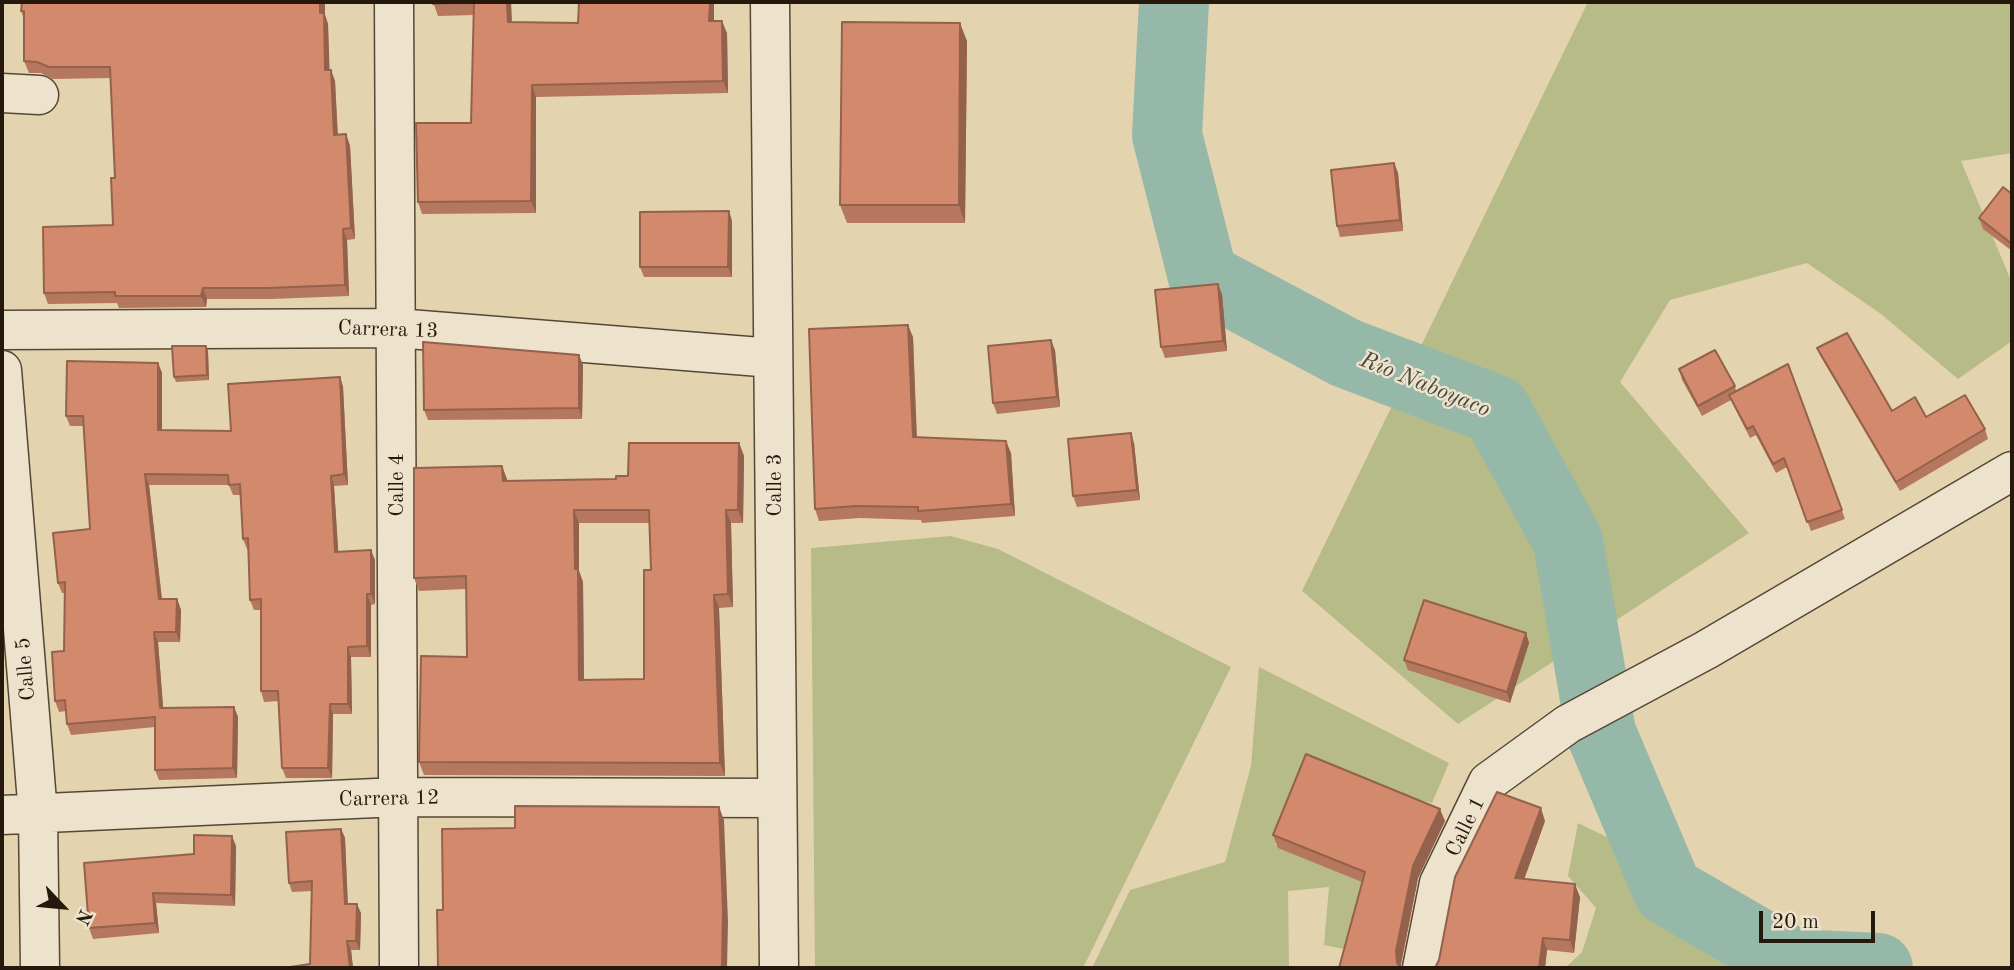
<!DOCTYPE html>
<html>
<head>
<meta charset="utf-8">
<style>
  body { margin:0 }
  #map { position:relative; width:2014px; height:970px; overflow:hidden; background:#e4d3af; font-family:"Old Standard TT",serif }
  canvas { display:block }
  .frame { position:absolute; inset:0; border:4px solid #25180d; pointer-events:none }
  .north { position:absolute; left:28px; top:872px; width:70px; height:70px; -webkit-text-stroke:5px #ede2cb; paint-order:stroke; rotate:116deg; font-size:19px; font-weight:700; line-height:28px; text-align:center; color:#25180d }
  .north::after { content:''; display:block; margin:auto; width:24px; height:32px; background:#25180d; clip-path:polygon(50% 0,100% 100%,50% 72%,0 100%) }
  .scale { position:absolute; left:1759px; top:911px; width:116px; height:32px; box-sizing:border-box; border:4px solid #25180d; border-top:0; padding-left:9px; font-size:21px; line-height:24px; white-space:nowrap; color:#25180d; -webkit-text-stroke:5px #ede2cb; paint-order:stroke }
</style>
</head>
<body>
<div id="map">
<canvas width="2014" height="970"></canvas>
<div class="frame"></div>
<div class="north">N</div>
<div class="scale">20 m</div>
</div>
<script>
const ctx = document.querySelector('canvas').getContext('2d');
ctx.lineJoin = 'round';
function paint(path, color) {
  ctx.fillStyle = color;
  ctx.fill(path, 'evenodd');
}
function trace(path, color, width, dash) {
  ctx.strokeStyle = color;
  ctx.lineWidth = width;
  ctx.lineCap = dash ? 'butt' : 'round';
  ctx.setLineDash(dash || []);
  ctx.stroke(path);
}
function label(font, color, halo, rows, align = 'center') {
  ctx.font = font + ' "Old Standard TT",serif';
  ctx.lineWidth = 5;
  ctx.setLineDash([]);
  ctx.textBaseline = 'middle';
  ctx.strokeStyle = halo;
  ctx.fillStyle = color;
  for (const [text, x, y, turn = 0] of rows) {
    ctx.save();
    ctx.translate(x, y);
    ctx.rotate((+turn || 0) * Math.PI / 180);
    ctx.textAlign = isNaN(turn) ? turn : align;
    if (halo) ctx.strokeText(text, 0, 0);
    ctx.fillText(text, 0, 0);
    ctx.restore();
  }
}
paint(new Path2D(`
  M1588 2H2012V153L1961 161 2012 283V341L1958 379 1881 314 1807 263 1670 300 1620 382 1749 533 1458 724 1302 591Z
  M951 536 998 549 1231 667 1083 968H815L811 548Z
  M1259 667 1449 763 1432 803 1395 794H1324L1274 845 1361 827 1375 866 1344 949 1324 945 1329 887 1288 891 1289 968H1092L1130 890 1225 862 1251 766Z
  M1578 823 1877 968H1565L1582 952 1596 908 1568 876Z`), '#b7bb88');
trace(new Path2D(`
  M1174 2 1167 135 1203 277 1346 353 1496 410 1568 541 1601 733 1668 891 1794 964 1878 968`), '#95b8a8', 70);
const minor = new Path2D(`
  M394 2 399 968
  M770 2 779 968
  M2 93 39 95
  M2 330 396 328 773 358
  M2 370 38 814 40 968
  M2 815 398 797 777 798
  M1422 968 1439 883 1488 782 1568 724 1706 650 2012 471`);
trace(minor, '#554736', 41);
trace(minor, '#ede2cb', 38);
paint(new Path2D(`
  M22 2H325V15L328 24 329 70 335 81 338 135 346 134 350 146 355 239 347 240 349 296 271 299H207L206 307 119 308 117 303 48 304 44 293 113 225 115 178 110 78 53 79 41 73H29L24 61V19L21 11Z
  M433 2H511L512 22 578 23 714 2V21L727 33 728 93 536 97V213L422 214 418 202 471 123 474 15 438 16Z
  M967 41 965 223H847L840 205Z
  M1394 163 1398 173 1403 231 1340 237 1337 226Z
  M2012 194V251L1983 229 1979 218Z
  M729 211 732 221V277H644L640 267Z
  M1222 294 1227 351 1165 358 1161 347Z
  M913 337 917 437 1011 453 1015 516 922 523 921 520 860 518 819 521 815 509Z
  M1817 348 1892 411 1985 429 1988 439 1900 491 1821 357Z
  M1055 350 1060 407 997 414 993 403Z
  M208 351 209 380 176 382 174 377Z
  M158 363 162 373V430L231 431 340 377 343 387 348 485 334 486 338 551 375 560V604L371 605V657H351L352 714H333L332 778H286L282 768 279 701 264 702 261 691V610H254L250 600 249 549H247L243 539 241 495H233L229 485H149L162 599H177L181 610 180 642H158L163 708 234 707 238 717 237 778 159 780 155 770V727L71 735 67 724 66 711 59 712 55 701 64 651 65 593H62L58 583 90 529 84 426H70L66 416Z
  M1788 364 1845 519 1811 531 1787 467 1776 473 1756 435 1750 438 1731 400 1702 416 1682 380 1679 369 1735 386 1736 391Z
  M583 365 582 419 428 420 424 410Z
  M739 443 744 456 743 523H731L733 607 719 608 725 776 424 775 419 762 467 657 466 589 419 591 414 578 502 466 507 481 616 479ZM579 523H649L651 570 644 679 584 680 583 582 579 571Z
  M1134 443 1140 500 1077 507 1073 496Z
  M1526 633 1529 643 1510 703 1408 670 1404 660Z
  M1445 821 1418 878 1401 964 1362 882 1278 848 1273 835Z
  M1545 821 1524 879 1580 897 1574 953 1547 950 1545 968H1435Z
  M341 829 345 838 348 904 361 913 360 950H351L353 968H290L310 964 312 891 292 892 289 883Z
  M236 846 235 906 156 903 159 933 93 939 89 928 194 854Z`), '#b5775d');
paint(new Path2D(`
  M320 2H325V15L328 24 330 82 325 70 320 13Z
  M507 2H511L512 34 508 22Z
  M710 2H714V33L709 21Z
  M722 21 727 33 728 93 723 81Z
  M960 23 967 41 965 223 959 205Z
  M331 70 335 81 338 146 334 135Z
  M532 85 536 97V213L531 201Z
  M346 134 350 146 355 239 351 228Z
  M1394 163 1398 173 1403 231 1400 220Z
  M729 211 732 221V277L728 267Z
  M343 229 347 240 349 296 345 285Z
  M1218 284 1222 294 1227 351 1223 341Z
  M203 288 207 299 206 307 201 296Z
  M908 325 913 337 917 450 913 437Z
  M1051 340 1055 350 1060 407 1057 397Z
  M206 346 208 351 209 380 207 375Z
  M579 355 583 365 582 419 579 408Z
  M158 363 162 373V441L158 430Z
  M340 377 343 387 348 485 344 474Z
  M1131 433 1134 443 1140 500 1137 490Z
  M1006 441 1011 453 1015 516 1011 504Z
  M739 443 744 456 743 523 738 510Z
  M502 466 507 479 508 494 503 481Z
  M145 474 149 485 163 610 159 599Z
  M331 476 334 486 339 562 335 552Z
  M574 510 579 523V571L583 582 584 693 579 680 575 569Z
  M726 510 731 523 733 607 728 594Z
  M371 550 375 560V604L371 594Z
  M367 594 371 605V657L367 646Z
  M714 595 719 608 725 776 720 763Z
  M177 599 181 610 180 642 176 632Z
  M154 632 158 642 164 718 160 708Z
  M1526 633 1529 643 1510 703 1507 692Z
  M348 647 351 657 352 714 348 704Z
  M330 704 333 714 332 778 328 768Z
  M234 707 238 717 237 778 233 768Z
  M719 807 724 820 728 922 727 968H722Z
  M1541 808 1545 821 1520 891 1515 878Z
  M1440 809 1445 821 1418 878 1401 964V968L1397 963 1396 951 1413 866Z
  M341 829 345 838 348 913 345 904Z
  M232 836 236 846 235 906 231 895Z
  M1575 884 1580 897 1574 953 1570 940Z
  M153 893 156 903 159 933 155 923Z
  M357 904 361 913 360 950 356 941Z
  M1543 938 1547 950 1545 968H1539Z
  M347 941 351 950 353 968H350Z`), '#94614c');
const building = new Path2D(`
  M22 2H320V13H324L325 70H331L334 135 346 134 351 228 343 229 345 285 267 288H203L201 296H115V292L44 293 43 227 113 225 111 178H115L110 67H49L37 62 24 61V11H21Z
  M433 2H507L508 22 578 23 579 2H710L709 21H722L723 81 532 85 531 201 418 202 416 123H471L474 2 433 4Z
  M842 22 960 23 959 205H840Z
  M1394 163 1400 220 1337 226 1331 170Z
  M2003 187 2012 194V244L1979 218Z
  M729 211 728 267H640V212Z
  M1218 284 1223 341 1161 347 1155 290Z
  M908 325 913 437 1006 441 1011 504 918 511V507L856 506 815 509 809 329Z
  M1847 333 1892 411 1915 397 1926 417 1965 395 1985 429 1896 482 1817 348Z
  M1051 340 1057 397 993 403 988 346Z
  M423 342 579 355V408L424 410Z
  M172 346H206L207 375 174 377Z
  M1715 350 1735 386 1698 406 1679 369Z
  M67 361 158 363V430L231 431 228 384 340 377 344 474 331 476 335 552 371 550V594H367V646L348 647V704H330L328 768H282L278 691H261V599L250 600 248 538 243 539 240 484 229 485 228 475 145 474 159 599H177L176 632H154L160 708 234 707 233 768 155 770V717L67 724 65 700 55 701 52 652 64 651 65 582 58 583 53 533 90 529 83 416H66Z
  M1788 364 1842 510 1807 522 1784 458 1773 464 1753 426 1747 429 1729 395Z
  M1131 433 1137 490 1073 496 1068 439Z
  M629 443H739L738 510H726L728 594 714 595 720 763 419 762 421 656 467 657 466 576 414 578V468L502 466 503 481 616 479V476H628ZM574 510H649L651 570H644V679L579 680 578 569H575Z
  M1424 600 1526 633 1507 692 1404 660Z
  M1306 754 1440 809 1413 866 1396 951 1397 963 1401 968H1339L1365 872 1273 835Z
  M1497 792 1541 808 1515 878 1575 884 1570 940 1543 938 1539 968H1435L1439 960 1455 877Z
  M515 806 719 807 723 909 722 968H438L437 910H443L442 829 515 828Z
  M341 829 345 904H357L356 941H347L350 968H290V967L310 964 312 881 289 883 286 832Z
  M194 835 232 836 231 895 153 893 155 923 89 928 84 863 194 854Z`);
paint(building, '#d38a6c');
trace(building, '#94614c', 2);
label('21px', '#25180d', '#ede2cb', [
  ["Carrera 13",388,330,2],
  ["Calle 4",397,485,-90],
  ["Calle 3",775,485,-90],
  ["Calle 5",26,669,-95],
  ["Carrera 12",389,799,-1],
  ["Calle 1",1466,827,-64]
]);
label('italic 23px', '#47483c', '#ede2cb', [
  ["Río Naboyaco",1425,385,22]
]);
</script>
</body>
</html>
